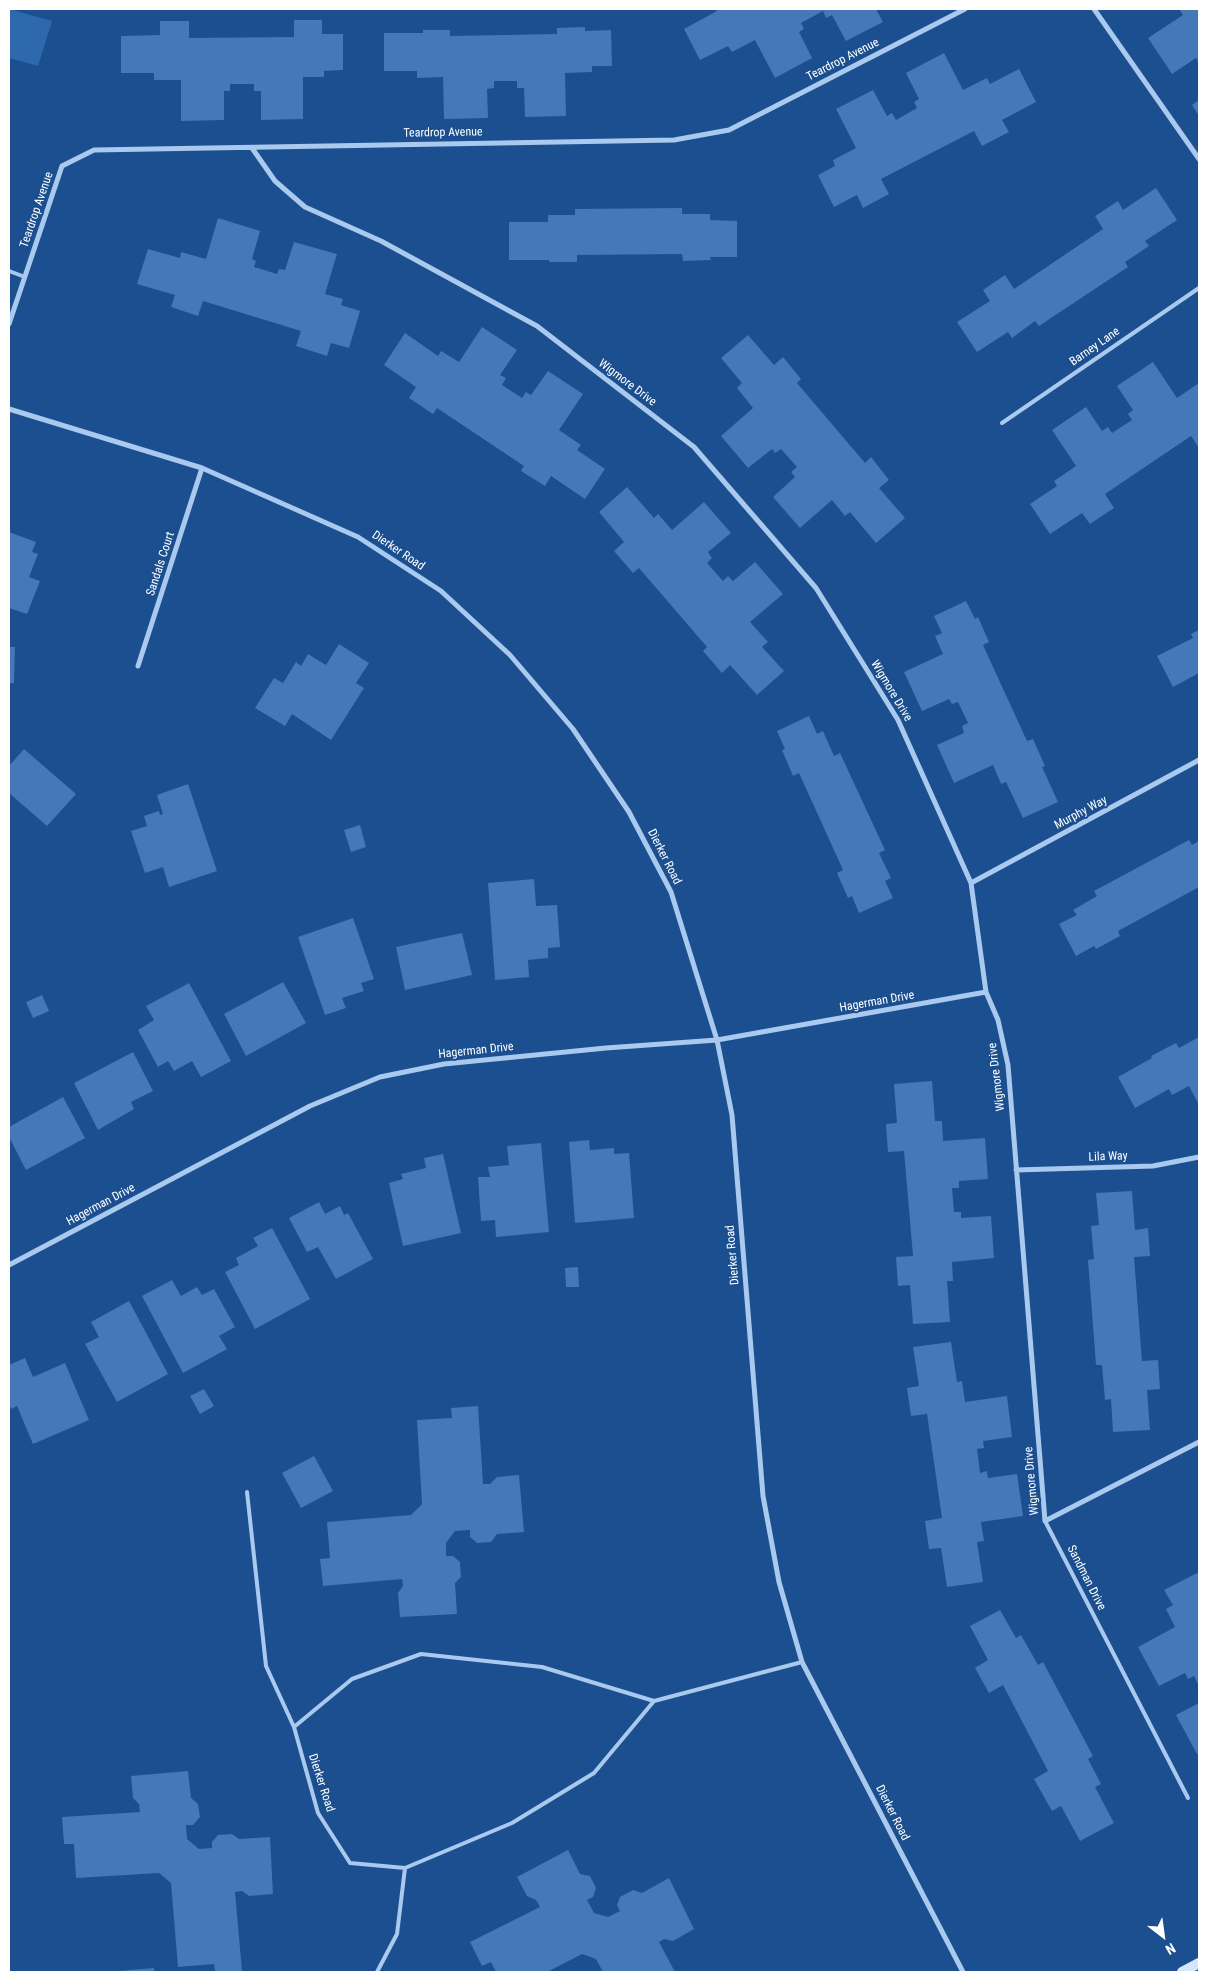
<!DOCTYPE html>
<html>
<head>
<meta charset="utf-8">
<style>
  body { margin:0 }
  #map { position:relative; width:1208px; height:1981px; overflow:hidden; background:#1b4f8f; font-family:"Roboto Condensed",sans-serif }
  canvas { display:block }
  .frame { position:absolute; inset:0; border:10px solid #fff; pointer-events:none }
  .north { position:absolute; left:1138px; top:1911px; width:50px; height:50px; -webkit-text-stroke:4px #1b4f8f; paint-order:stroke; rotate:150deg; font-size:14px; font-weight:700; line-height:20px; text-align:center; color:#fff }
  .north::after { content:''; display:block; margin:auto; width:18px; height:22px; background:#fff; clip-path:polygon(50% 0,100% 100%,50% 72%,0 100%) }
</style>
</head>
<body>
<div id="map">
<canvas width="1208" height="1981"></canvas>
<div class="frame"></div>
<div class="north">N</div>
</div>
<script>
const ctx = document.querySelector('canvas').getContext('2d');
ctx.lineJoin = 'round';
function paint(path, color) {
  ctx.fillStyle = color;
  ctx.fill(path, 'evenodd');
}
function trace(path, color, width, dash) {
  ctx.strokeStyle = color;
  ctx.lineWidth = width;
  ctx.lineCap = dash ? 'butt' : 'round';
  ctx.setLineDash(dash || []);
  ctx.stroke(path);
}
function label(font, color, halo, rows, align = 'center') {
  ctx.font = font + ' "Roboto Condensed",sans-serif';
  ctx.lineWidth = 4;
  ctx.setLineDash([]);
  ctx.textBaseline = 'middle';
  ctx.strokeStyle = halo;
  ctx.fillStyle = color;
  for (const [text, x, y, turn = 0] of rows) {
    ctx.save();
    ctx.translate(x, y);
    ctx.rotate((+turn || 0) * Math.PI / 180);
    ctx.textAlign = isNaN(turn) ? turn : align;
    if (halo) ctx.strokeText(text, 0, 0);
    ctx.fillText(text, 0, 0);
    ctx.restore();
  }
}
paint(new Path2D(`
  M9 9 52 21 38 66 9 58Z`), '#2e69ad');
paint(new Path2D(`
  M716 9H876L883 22 846 41 832 15 826 18 823 11 801 23 804 29 799 32 812 58 775 78 755 40 732 52 728 46 700 60 684 29 717 11Z
  M1179 9H1199V62L1196 58 1172 74 1148 38 1183 15Z
  M294 20H322V34H343V70L324 71V77H303V119L261 120V91H254V84H230V91H224V120L181 121V80H154V73H121V36L160 35V21H189V38L294 37Z
  M585 27V31L611 30 612 66H592V72L565 73 566 116 525 117 524 88H517V81H494V88L487 89 488 118 444 119 443 77 417 78V71H384V33H423V30H450V36L557 34V28Z
  M944 53 963 90 987 78 990 84 1019 69 1036 102 1002 120 1009 132 982 146 974 131 881 179 889 194 863 208 857 195 834 207 818 175 835 166 833 160 856 148 836 109 873 90 887 116 892 113 896 120 917 108 914 102 919 99 906 73Z
  M1199 100V116L1192 105Z
  M1156 188 1177 220 1145 241 1149 246 1125 262 1128 267 1039 326 1035 321 1012 338 1008 332 977 352 957 322 990 301 983 290 1005 275 1014 289 1103 229 1095 216 1118 201 1123 210Z
  M682 208V214H710V220L737 221V257H710L711 260 683 261 682 254 577 255V262H549V260H509V222H548V215H575V209Z
  M218 218 260 231 252 259 256 261 254 267 277 274 279 269 285 270 294 242 337 254 325 294 343 299 341 305 360 311 349 348 331 343 327 356 296 346 301 331 203 301 198 316 171 307 175 295 137 284 148 249 180 258 181 252 206 259Z
  M482 327 517 350 500 375 506 378 502 385 522 398 526 392 531 395 548 371 583 394 559 430 581 445 577 450 605 469 585 499 551 476 545 486 521 471 524 466 437 408 433 414 409 398 416 387 384 365 405 333 438 356 441 351 459 362Z
  M748 335 774 365 783 357 801 379 797 383 865 463 871 457 889 480 879 488 905 518 876 543 850 512 845 516 832 500 800 528 773 497 795 477 791 472 797 467 781 449 775 453 772 449 748 468 721 436 753 408 737 388 742 383 721 358Z
  M1153 362 1177 398 1199 383V448L1191 436 1105 494 1114 508 1090 524 1082 513 1050 534 1030 504 1057 486 1054 481 1076 466 1052 430 1086 407 1102 431 1108 427 1112 433 1132 420 1128 414 1133 410 1117 386Z
  M627 487 654 518 658 514 672 530 704 502 731 533 708 552 712 558 707 563 723 581 728 576 733 581 755 562 783 594 750 622 768 642 762 647 784 671 757 695 730 665 722 673 703 651 707 647 639 568 633 573 614 551 624 542 599 512Z
  M9 532 36 542 32 552 38 554 29 577 40 581 27 614 9 608Z
  M966 601 975 619 978 617 989 642 983 645 1027 741 1033 739 1045 766 1042 767 1058 802 1023 818 1006 782 1001 784 993 765 954 783 937 745 964 733 962 726 968 723 958 702 952 704 949 699 922 711 904 672 943 654 935 636 942 633 934 616Z
  M1199 630V673L1173 687 1157 656 1193 638 1191 634Z
  M339 644 369 663 356 683 364 688 331 740 292 714 285 726 255 708 274 678 283 683 296 662 301 666 308 654 326 665Z
  M9 647H15L14 683H9Z
  M809 716 817 734 823 731 834 756 840 753 885 850 879 853 891 878 885 881 893 898 859 913 852 896 848 898 837 873 843 870 799 773 793 776 782 750 785 749 777 731Z
  M24 749 76 794 47 826 9 793V766Z
  M188 784 217 871 169 887 163 867 145 873 131 831 147 826 144 816 159 811 160 815 163 814 157 795Z
  M360 825 366 847 351 852 344 830Z
  M1189 840 1192 845 1199 841V887L1118 931 1120 936 1096 949 1094 946 1076 956 1059 924 1077 915 1073 910 1097 896 1094 891Z
  M534 879 536 906 557 905 560 947 548 948V958L528 960 529 977 495 980 488 883Z
  M353 918 374 979 361 983 364 991 342 998 346 1008 325 1015 298 937Z
  M462 933 472 975 405 990 396 947Z
  M283 982 306 1023 246 1056 224 1014Z
  M189 983 231 1061 201 1077 192 1061 174 1071 168 1061 158 1067 138 1030 154 1020 146 1006Z
  M42 995 49 1011 33 1018 26 1002Z
  M1199 1037V1105L1189 1086 1172 1095 1169 1089 1135 1108 1118 1077 1152 1058 1151 1056 1176 1043 1179 1048Z
  M133 1052 153 1091 131 1102 134 1109 98 1130 74 1083Z
  M932 1081 935 1121H942L943 1141 985 1138 988 1179 959 1181V1188H952L954 1212H961V1218L991 1216 994 1258 952 1262 953 1281H947L950 1322 913 1324 910 1285 898 1286 896 1257 913 1256 904 1151 888 1152 886 1124 897 1123 894 1084Z
  M63 1097 85 1138 26 1170 9 1137V1127Z
  M589 1140 590 1150 614 1148V1154L629 1153 634 1218 575 1223 569 1142Z
  M541 1143 549 1232 496 1237 495 1220 481 1221 478 1177H490L488 1167 509 1165 507 1146Z
  M443 1154 461 1233 403 1246 389 1183 403 1179 401 1174 426 1168 424 1158Z
  M1132 1191 1135 1230 1148 1228 1150 1256 1134 1257 1142 1361 1158 1360 1160 1389 1147 1390 1150 1430 1113 1432 1111 1399 1105 1400 1102 1365H1096L1088 1260 1094 1259 1091 1226 1099 1225 1096 1193Z
  M319 1202 325 1214 340 1206 344 1215 348 1213 373 1259 336 1279 318 1247 307 1252 289 1218Z
  M272 1228 310 1299 255 1329 225 1272 239 1265 236 1258 258 1246 253 1238Z
  M578 1267 579 1287H566L565 1268Z
  M172 1280 181 1296 197 1287 202 1295 214 1289 235 1327 219 1336 227 1349 183 1373 142 1296Z
  M129 1301 168 1374 117 1402 85 1344 99 1337 91 1322Z
  M951 1342 957 1382 962 1381 965 1402 1007 1396 1012 1437 983 1441 984 1448 977 1449 980 1473 987 1471 988 1478 1017 1474 1023 1516 981 1522 984 1541 977 1542 983 1582 947 1587 941 1548 929 1549 925 1521 942 1518 927 1414 911 1416 907 1388 919 1386 913 1347Z
  M25 1358 33 1377 65 1363 89 1420 33 1444 17 1406 11 1409 9 1403V1365Z
  M204 1389 214 1406 200 1414 190 1396Z
  M478 1406 483 1484H490L497 1477 519 1475 524 1532 497 1534 491 1542 477 1543 470 1537V1530L455 1531 446 1543V1556H453L460 1562 461 1577 455 1583 457 1614 400 1617 398 1593 403 1586 402 1579 323 1586 320 1559 330 1558 327 1522 411 1515 422 1504 417 1420 452 1418 451 1408Z
  M314 1456 333 1491 301 1508 282 1473Z
  M1197 1573 1199 1576V1686L1194 1676 1188 1679 1185 1673 1159 1686 1138 1647 1175 1627 1166 1609 1173 1605 1164 1590Z
  M1000 1610 1016 1638 1021 1635 1038 1665 1043 1662 1093 1756 1088 1759 1101 1784 1095 1787 1114 1823 1080 1841 1061 1806 1052 1811 1034 1779 1048 1771 1003 1685 989 1693 975 1668 988 1660 970 1626Z
  M1199 1703V1753L1197 1754 1176 1715Z
  M188 1771 191 1798 198 1804 200 1817 193 1825H186L187 1839 199 1849 212 1848V1842L218 1835 232 1834 239 1839 270 1837 273 1894 249 1896 242 1891 235 1892 242 1971 215 1972 214 1964 178 1967 171 1883 159 1873 76 1878 74 1844H64L62 1817 140 1812 139 1804 133 1798 131 1776Z
  M568 1850 580 1874 590 1876 596 1888 593 1897 587 1900 594 1913 608 1917 620 1911 617 1905 620 1897 633 1890 642 1893 669 1878 694 1929 673 1941 664 1939 659 1942 675 1972H603L596 1959 582 1954 547 1972H496L491 1962 482 1966 470 1942 540 1907 536 1900 527 1896 517 1877Z
  M154 1968V1972H118V1971Z`), '#4478b7');
trace(new Path2D(`
  M9 271 25 277
  M1002 423 1199 288
  M247 1492 266 1666 294 1727
  M1045 1521 1188 1798
  M654 1701 594 1773 512 1823 405 1868 350 1863 318 1813 294 1727 352 1679 421 1654 542 1667 654 1701 802 1662
  M377 1972 397 1934 405 1868`), '#a9c9ee', 4);
trace(new Path2D(`
  M1094 9 1199 159
  M252 148 275 181 305 207 381 241 537 326 694 447 816 588 898 720 971 883 986 992 998 1020 1008 1065 1045 1521 1199 1442
  M9 324 62 166 94 150 674 140 729 130 965 9
  M9 409 202 468 358 537 441 591 510 655 573 729 629 812 671 892 717 1040 732 1115 763 1496 779 1582 802 1662 963 1972
  M138 666 202 468
  M971 883 1199 760
  M1016 1170 1153 1166 1199 1157
  M9 1265 310 1106 380 1077 444 1064 606 1048 717 1040 986 992`), '#a9c9ee', 5);
trace(new Path2D(`
  M1182 1972 1199 1963`), '#d6e6fa', 10);
label('12px', '#fff', '#1b4f8f', [
  ["Teardrop Avenue",843,60,-27],
  ["Teardrop Avenue",443,133,-1],
  ["Teardrop Avenue",37,210,-71],
  ["Barney Lane",1095,347,-35],
  ["Wigmore Drive",627,383,37],
  ["Dierker Road",398,551,34],
  ["Sandals Court",161,564,-72],
  ["Wigmore Drive",891,691,59],
  ["Murphy Way",1081,813,-28],
  ["Dierker Road",664,857,63],
  ["Hagerman Drive",877,1002,-10],
  ["Hagerman Drive",476,1051,-6],
  ["Wigmore Drive",997,1077,-97],
  ["Lila Way",1108,1157,-2],
  ["Hagerman Drive",101,1205,-28],
  ["Dierker Road",733,1255,-95],
  ["Wigmore Drive",1032,1481,-95],
  ["Sandman Drive",1086,1578,63],
  ["Dierker Road",321,1783,72],
  ["Dierker Road",892,1813,63]
]);
</script>
</body>
</html>
